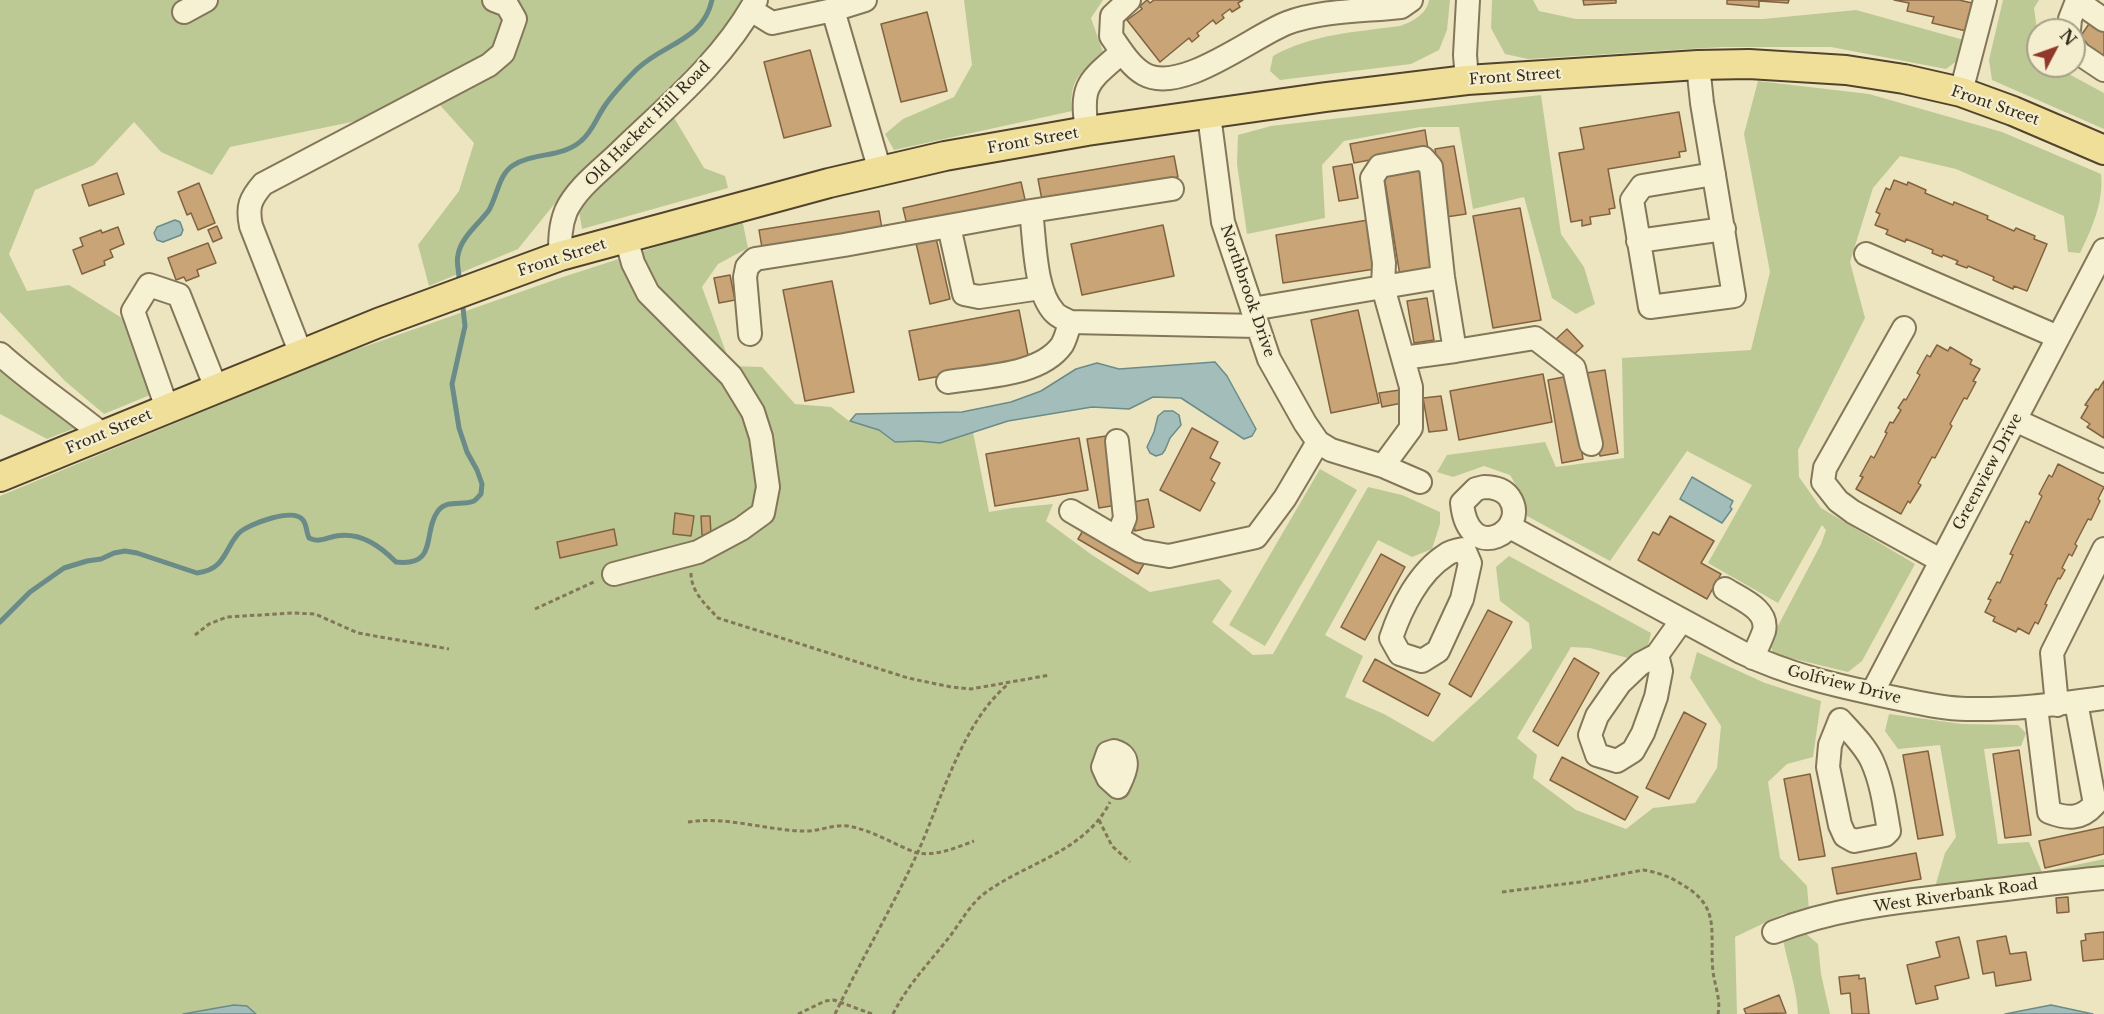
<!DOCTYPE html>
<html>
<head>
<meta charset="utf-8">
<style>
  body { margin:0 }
  #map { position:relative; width:2104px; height:1014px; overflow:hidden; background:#ece5c0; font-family:"Libre Baskerville",serif }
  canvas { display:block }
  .north { position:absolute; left:2026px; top:18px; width:60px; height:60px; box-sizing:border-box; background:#f4eecf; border:2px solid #a7a088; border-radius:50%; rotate:49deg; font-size:16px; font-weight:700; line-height:24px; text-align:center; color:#342b1d }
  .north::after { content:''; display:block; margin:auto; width:21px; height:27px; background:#91382b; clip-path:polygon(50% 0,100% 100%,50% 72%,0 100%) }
</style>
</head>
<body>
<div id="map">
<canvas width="2104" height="1014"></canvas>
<div class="north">N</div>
</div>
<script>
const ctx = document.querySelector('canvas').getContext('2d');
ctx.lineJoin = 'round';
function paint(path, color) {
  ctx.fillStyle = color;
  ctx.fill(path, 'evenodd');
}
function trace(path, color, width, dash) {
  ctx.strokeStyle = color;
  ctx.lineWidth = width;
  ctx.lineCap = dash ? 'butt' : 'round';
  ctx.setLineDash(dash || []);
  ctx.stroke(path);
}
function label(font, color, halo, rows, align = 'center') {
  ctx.font = font + ' "Libre Baskerville",serif';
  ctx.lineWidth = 4.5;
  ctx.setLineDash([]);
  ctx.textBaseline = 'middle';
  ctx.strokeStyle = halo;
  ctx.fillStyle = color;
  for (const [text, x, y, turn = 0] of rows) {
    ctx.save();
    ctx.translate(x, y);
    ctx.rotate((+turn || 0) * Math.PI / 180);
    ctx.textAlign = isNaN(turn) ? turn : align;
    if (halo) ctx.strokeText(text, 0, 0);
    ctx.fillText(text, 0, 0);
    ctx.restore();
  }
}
paint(new Path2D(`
  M0 0H744L722 34 560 197 518 249 429 286 418 245 459 191 474 143 439 104 230 147 212 175 161 152 134 122 94 165 35 190 9 254 27 291 69 285 125 320 150 395 104 414 65 381 0 312Z
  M964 0H1103L1091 18 1103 52C1081 74 1069 77 1072 111L894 150 885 134 903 119 954 97 972 65Z
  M1429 0H1450L1447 30 1439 50 1411 64 1280 80 1270 71 1273 56C1312 34 1356 32 1400 26 1412 22 1427 14 1429 0Z
  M1492 0H1533L1539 11 1576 19H1763L1856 10 1964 40 1961 58 1946 69 1831 47H1722L1528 59 1505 54 1491 28Z
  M2003 0H2039L2034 8 2038 37V66H2054L2104 93V129L1992 80 1989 60Z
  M1758 81 1869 94 2002 132 2101 174C2104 201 2092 229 2080 253L2068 252 2064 216 1956 169 1900 156 1873 188 1850 262 1865 318 1798 450 1799 477 1821 508 1915 564 1862 661 1848 672 1774 654 1769 643 1821 544 1826 530 1822 525 1778 603 1708 563 1752 485 1687 451 1610 561 1527 516 1524 499 1510 475 1484 466 1453 477 1437 472 1447 455 1545 442 1556 467 1624 458 1622 358 1751 350 1770 272 1744 134Z
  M1541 95 1561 234 1584 267 1595 304 1576 314 1552 298 1524 197 1473 209 1459 127H1420L1344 141 1322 165 1325 218 1247 234 1237 164 1238 135 1271 126Z
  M673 116 704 168 725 176 728 188 582 229 579 211 588 198Z
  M742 219 748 248 718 264 702 287 731 366 762 367 795 404 831 407 849 421 879 430 895 442 919 441 940 443 973 432 989 512 1012 508 1053 504 1046 521 1092 555 1150 592 1219 579 1232 591 1212 622 1253 655 1273 654 1368 487 1402 495 1440 512V524L1432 549 1412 557 1378 540 1325 635 1363 656 1345 697 1384 714 1433 742C1466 710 1500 681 1532 648L1529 623 1500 601 1496 567 1509 556 1651 633 1648 646 1628 658 1590 648 1571 647 1517 738 1537 755 1533 778 1576 810 1626 829 1653 808 1695 803 1717 768 1721 726 1690 678 1697 652 1765 683 1821 701 1813 757 1787 764 1768 782 1780 858 1807 886 1809 910 1783 914 1735 937 1737 1014H0V496L332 358 560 278Z
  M0 370 31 389 75 428 47 439 0 414Z
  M1320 469 1357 490 1265 646 1229 625Z
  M1889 714 1962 724 2018 725 2026 733 2021 746 1984 749 1998 844 2029 842 2042 872 2104 859V872L1935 887 1945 853 1956 837 1940 745 1898 749 1885 731Z
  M1804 932 1818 944 1821 974 1830 1014H1798C1797 989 1788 965 1783 940Z`), '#bcc995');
const water = new Path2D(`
  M175 220 180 222 183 230 181 235 163 242 157 240 154 233 157 227Z
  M1215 362 1227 376 1256 429 1252 436 1244 439 1181 398 1153 397 1129 409 1092 407 1008 421 940 443 919 441 895 442 879 430 850 421 856 414 962 412 1011 402 1041 391 1076 369 1097 363 1119 369Z
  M1164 411H1173L1179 415 1181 425 1170 438 1165 450 1162 454 1156 456 1150 453 1147 447 1154 432 1158 416Z
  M1692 477 1733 501 1730 507 1732 509 1722 523 1680 499Z
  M234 1005 247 1006 256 1014H183Z
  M2051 1005 2093 1014H2005Z`);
paint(water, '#a3beba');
trace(water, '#6b8b88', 1.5);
trace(new Path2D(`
  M459 278C459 271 456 262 458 255 461 237 479 224 489 210 497 196 499 175 512 166 533 152 562 158 581 141 592 132 596 119 604 107 613 93 625 81 637 69 664 43 703 41 712 0
  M0 622 30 592 64 568 87 561 101 559 114 553 125 551 137 553 197 573C204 572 212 570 218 564 227 555 230 542 239 533 249 524 293 507 303 520 307 525 306 532 309 538 319 543 326 538 336 536 361 532 380 546 396 562 439 567 422 532 438 511 447 499 462 506 474 501 477 499 478 497 481 494L482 484 477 470 467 452 459 428 452 384 465 326 463 308`), '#6b8b88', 5);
const building = new Path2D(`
  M1147 0 1150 3 1154 0H1243L1238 3 1240 7 1232 12 1230 9 1222 15 1224 18 1216 24 1213 20 1197 33 1199 36 1192 42 1189 38 1160 62 1127 20 1142 9 1140 6Z
  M1583 0H1616V3L1584 5Z
  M1727 0H1789L1788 3 1759 1V7L1727 4Z
  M1894 0H1959L1972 3 1966 31 1932 23 1934 17 1907 11 1909 3Z
  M927 12 947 91 901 102 881 24Z
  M2091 21 2104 30V58L2078 40Z
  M810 50 831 126 784 138 764 62Z
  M1679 112 1686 151 1679 152 1680 157 1608 169 1615 208 1609 209 1610 214 1590 217 1591 224 1582 226V220L1571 222 1559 153 1584 149 1580 128Z
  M1425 130 1428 149 1354 163 1350 144Z
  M1454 146 1466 214 1446 217 1435 149Z
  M1174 156 1178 177 1042 200 1038 179Z
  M1352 164 1358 198 1339 201 1333 167Z
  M1421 169 1438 270 1400 276 1384 175Z
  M117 173 124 194 89 206 82 185Z
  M1894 180 1907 185 1908 182 1926 190 1925 193 1953 205 1954 202 1988 216 1987 219 2014 231 2016 228 2035 236 2034 239 2047 244 2027 291 2014 286 2013 289 1993 280 1994 277 1968 266 1967 268 1956 264 1958 261 1943 255 1942 257 1932 253 1933 250 1906 239 1905 242 1886 234 1888 230 1875 225 1880 214 1876 212 1886 188 1890 190Z
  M1021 182 1026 204 908 229 903 208Z
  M199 183 215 223 198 230 191 213 187 215 178 192Z
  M1520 208 1541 320 1493 328 1473 216Z
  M879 211 882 229 762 248 759 230Z
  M1368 220 1375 269 1283 283 1276 235Z
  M1163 225 1174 276 1082 295 1071 244Z
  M217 226 222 238 213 242 208 230Z
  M118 227 124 244 110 250 113 257 104 261 105 265 82 274 73 250 83 246 80 238 101 230 102 233Z
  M936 238 950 299 930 304 916 243Z
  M208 243 216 263 197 270 199 276 186 281 184 277 176 280 168 258Z
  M730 275 735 300 719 303 714 278Z
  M832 281 854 392 805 401 783 290Z
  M1427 298 1434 340 1414 343 1407 301Z
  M1019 310 1029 360 919 380 909 331Z
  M1358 310 1379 403 1331 413 1311 320Z
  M1567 329 1583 346 1571 357 1555 340Z
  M1937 345 1948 351 1950 347 1972 360 1970 364 1980 369 1973 381 1976 382 1967 399 1964 398 1950 424 1952 426 1935 458 1932 457 1918 483 1921 485 1910 503 1908 501 1901 514 1856 489 1863 477 1860 476 1871 456 1874 458 1887 433 1885 432 1890 422 1893 423 1901 410 1898 408 1904 399 1906 400 1920 375 1917 373 1927 355 1930 357Z
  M1605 370 1618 453 1600 456 1586 373Z
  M1543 374 1552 422 1459 440 1450 391Z
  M1569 376 1583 459 1562 463 1548 380Z
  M2104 381V438L2087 427 2090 424 2081 418 2088 406 2085 405 2096 389 2098 390Z
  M1400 390 1402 403 1382 407 1379 393Z
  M1441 396 1447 430 1429 432 1423 398Z
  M1192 428 1218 442 1210 458 1220 463 1211 480 1215 483 1200 511 1160 490Z
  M1106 436 1117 505 1099 508 1087 439Z
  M1079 438 1088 490 995 506 986 454Z
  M2058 464 2104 487 2098 499 2100 501 2091 520 2088 519 2075 544 2077 546 2072 556 2069 554 2062 568 2065 570 2060 579 2058 578 2045 604 2047 605 2038 624 2035 622 2029 634 2018 628 2016 632 1993 621 1995 617 1985 612 1991 600 1988 599 1997 582 2000 583 2013 555 2010 554 2026 521 2029 523 2042 496 2039 494 2049 475 2052 477Z
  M1148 499 1154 527 1135 531 1129 503Z
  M675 513 694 516 691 536 673 534Z
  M701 516H710L711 535H702Z
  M1670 516 1714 541 1701 563 1721 574 1707 599 1638 560 1653 532 1659 535Z
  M1085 527 1145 562 1138 574 1078 539Z
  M614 529 617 545 560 558 557 542Z
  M1381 554 1405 567 1365 640 1341 627Z
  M1488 610 1512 622 1471 697 1449 684Z
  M1574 658 1599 673 1558 746 1533 731Z
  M1375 659 1440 694 1428 716 1363 681Z
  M1684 712 1706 724 1669 799 1646 788Z
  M2019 750 2031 835 2005 838 1993 754Z
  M1928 751 1943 835 1918 839 1903 755Z
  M1562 757 1638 797 1625 820 1550 780Z
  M1810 774 1825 856 1799 860 1784 779Z
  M2104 827V854L2045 868 2039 841Z
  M1916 853 1921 879 1837 894 1832 868Z
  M2068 897 2069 912 2057 913 2056 898Z
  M2104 932V959L2083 961 2081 941 2086 940 2085 934Z
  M2006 936 2010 954 2026 952 2031 980 1996 986 1994 972 1983 974 1977 941Z
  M1959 937 1969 978 1935 986 1938 999 1916 1004 1907 965 1940 957 1936 942Z
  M1859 975V979L1865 978 1869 1014H1852L1850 993 1841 994 1839 977Z
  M1779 995 1786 1013 1746 1014 1744 1009Z`);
paint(building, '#c9a477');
trace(building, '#826340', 1.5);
const minor = new Path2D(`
  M1129 0 1112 16 1111 36C1120 49 1130 66 1144 74 1181 95 1253 36 1287 23 1321 10 1366 11 1401 7L1411 0
  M2078 0 2077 1 2104 20
  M751 10 772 23 833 10 880 171
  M833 10 865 0
  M184 12 206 0
  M2069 30 2070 19 2077 1
  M2074 47 2080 54 2104 70
  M1698 65 1702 103 1734 296 1650 307 1632 200 1642 186 1714 174
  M1467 80 1465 55 1468 0
  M1961 92 1985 0
  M1209 115 1223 222 1269 359 1305 423 1318 442 1331 450 1383 466 1420 482
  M1087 131C1080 84 1088 82 1122 52
  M1172 189 1031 211C1035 240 1034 290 1054 312 1058 317 1065 319 1070 322L1257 326
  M949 226 964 294 979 297 1041 288
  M1638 241 1724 229
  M1866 254 2058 337
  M560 256C560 240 560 226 566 211 577 187 604 168 622 150 670 104 724 59 756 0
  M1443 277 1383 287 1384 263 1372 178 1380 166 1423 158 1431 167 1443 277 1455 351 1535 338 1574 368 1591 444
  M1252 309 1383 287 1411 387V428L1383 466
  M1904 328 1825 468 1823 482 1838 501 1853 512 1940 560
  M750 334 745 277 747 267 755 259 844 245 1031 211
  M0 354C32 383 69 407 103 435
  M301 354 251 226C247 207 250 199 263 184L489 65 503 53 515 19 507 5 494 0
  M1403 358 1455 351
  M948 382C983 376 1040 376 1062 345 1066 338 1068 330 1070 322
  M167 408 133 311 149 285 179 295 216 388
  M2015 420 2104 461
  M1117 441 1125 518 1117 538 1140 551 1169 556 1256 537 1285 498 1318 442
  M1484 487C1494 487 1503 489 1509 497 1532 530 1468 567 1462 503L1476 489Z
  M1071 511 1117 538
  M1510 527 1741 652C1789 675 1838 686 1890 697 1915 702 1942 709 1967 709 2014 710 2058 704 2104 698
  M1464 549 1470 563 1462 599 1438 651 1422 661 1400 654 1391 638C1401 608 1419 572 1446 555 1451 551 1458 550 1464 549Z
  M614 574 698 552 741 529 763 513 768 487 761 437 753 412 731 376 648 293 633 263 626 238
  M1725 589C1740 599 1769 609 1764 631 1761 640 1756 649 1753 658
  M1657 655 1661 671 1656 697 1643 733 1633 751 1617 761 1597 755 1590 735 1597 716 1620 683 1640 664Z
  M1657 655 1682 620
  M1872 693 2104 250
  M2057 705 2052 653 2104 549
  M2036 707 2049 812C2067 819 2081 820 2095 804L2076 702
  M1840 720C1851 732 1865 746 1872 761 1882 783 1885 808 1889 831L1885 835 1854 841 1845 836 1840 825 1828 767 1830 745Z
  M1114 751C1134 757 1124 774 1118 787L1108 778 1103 767 1108 753Z
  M1774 932C1837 907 1906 901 1972 893 2016 888 2060 882 2104 878`);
const major = new Path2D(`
  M0 477 378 323 560 256 829 183 945 156 1087 131 1326 97 1467 80 1698 65 1749 64 1846 70 1904 79 1961 92 2013 111 2104 150`);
trace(minor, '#847659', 26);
trace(major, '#52432d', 32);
trace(new Path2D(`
  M691 573C691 592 706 605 718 618L908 678 951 687 971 689 1050 675
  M535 609 596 581
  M195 635 209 624 227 617 293 613 315 614 358 633 449 649
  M1099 820 1112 846 1130 862
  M688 822C727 816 764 830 803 831 818 832 833 824 848 826 872 830 895 845 917 853 938 856 955 848 974 841
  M1502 892 1580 882 1643 870C1657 872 1671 877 1683 885 1722 908 1709 933 1713 972 1715 986 1721 1001 1718 1014
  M798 1014 825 1001 834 1000 872 1014
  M835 1014C861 960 892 908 917 854 942 799 961 725 1007 685
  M893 1014C907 986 928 964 947 940 960 924 969 905 985 893 1027 862 1085 852 1110 802`), '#847659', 3, [4.5, 3]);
trace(minor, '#f7f1d3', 22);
trace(major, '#efdf98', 28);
label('15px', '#342b1d', '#f4eecf', [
  ["Front Street",1515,77,-4],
  ["Front Street",1995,106,19],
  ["Old Hackett Hill Road",648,124,-45],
  ["Front Street",1033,141,-10],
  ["Front Street",562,258,-18],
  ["Northbrook Drive",1247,291,71],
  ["Front Street",109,432,-23],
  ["Greenview Drive",1988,472,-62],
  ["Golfview Drive",1844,685,14],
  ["West Riverbank Road",1956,896,-8]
]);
</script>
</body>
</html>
